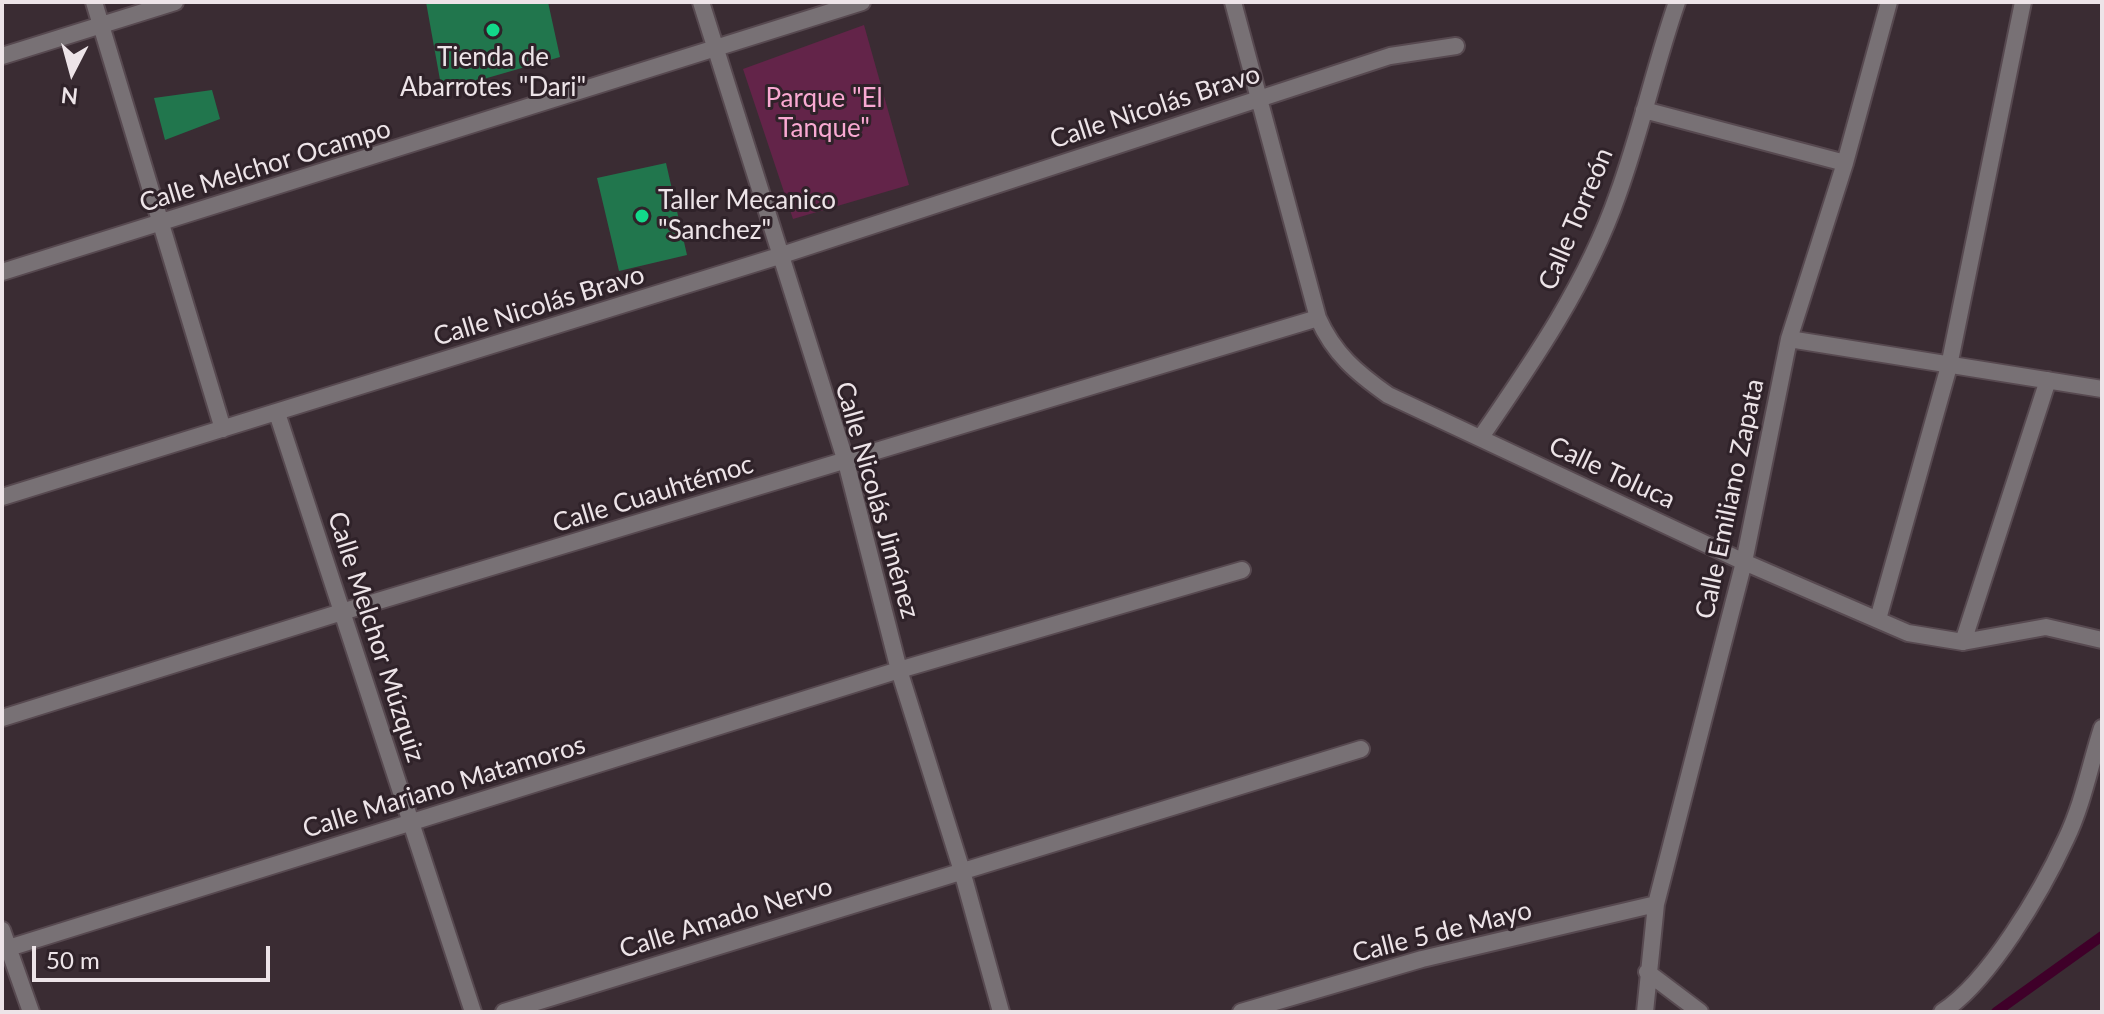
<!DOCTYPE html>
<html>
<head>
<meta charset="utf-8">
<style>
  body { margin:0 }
  #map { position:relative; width:2104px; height:1014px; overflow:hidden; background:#3a2c33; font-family:Lato,sans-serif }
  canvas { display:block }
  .frame { position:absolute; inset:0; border:4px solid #ede4e8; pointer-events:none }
  .north { position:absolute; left:32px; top:32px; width:80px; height:80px; -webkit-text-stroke:6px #2f2229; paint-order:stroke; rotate:186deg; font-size:22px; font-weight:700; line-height:32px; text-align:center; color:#ede4e8 }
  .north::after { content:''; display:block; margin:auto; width:28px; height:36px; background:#ede4e8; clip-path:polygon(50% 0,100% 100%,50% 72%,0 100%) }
  .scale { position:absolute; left:32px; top:946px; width:238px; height:36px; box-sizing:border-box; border:4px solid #ede4e8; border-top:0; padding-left:10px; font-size:24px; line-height:28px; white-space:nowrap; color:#ede4e8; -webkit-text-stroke:6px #2f2229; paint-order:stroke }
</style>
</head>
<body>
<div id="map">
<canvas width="2104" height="1014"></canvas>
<div class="frame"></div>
<div class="north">N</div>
<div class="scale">50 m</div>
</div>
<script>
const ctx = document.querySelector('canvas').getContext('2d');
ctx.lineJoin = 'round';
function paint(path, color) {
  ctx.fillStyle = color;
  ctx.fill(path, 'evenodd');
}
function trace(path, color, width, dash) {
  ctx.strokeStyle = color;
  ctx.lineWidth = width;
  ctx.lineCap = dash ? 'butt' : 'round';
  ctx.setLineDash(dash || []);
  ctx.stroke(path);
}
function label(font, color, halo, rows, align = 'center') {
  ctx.font = font + ' Lato,sans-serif';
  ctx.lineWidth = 6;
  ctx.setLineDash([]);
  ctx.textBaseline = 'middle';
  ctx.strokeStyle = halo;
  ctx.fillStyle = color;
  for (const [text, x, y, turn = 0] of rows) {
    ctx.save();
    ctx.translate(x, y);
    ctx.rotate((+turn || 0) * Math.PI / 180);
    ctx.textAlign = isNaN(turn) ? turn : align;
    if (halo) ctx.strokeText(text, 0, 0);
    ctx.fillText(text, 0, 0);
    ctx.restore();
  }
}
paint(new Path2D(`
  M864 25 909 185 793 219 743 69Z`), '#632449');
trace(new Path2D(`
  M1996 1012 2102 936`), '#3f0029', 10);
paint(new Path2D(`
  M426 2H548L560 57 442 91Z
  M212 90 220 119 165 140 154 98Z
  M666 163 687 255 619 271 597 178Z`), '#21764d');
const minor = new Path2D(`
  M94 2 223 429
  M701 2 846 462 899 670 962 871 1001 1012
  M1233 2 1318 318C1334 354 1357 373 1388 395L1744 562 1908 633 1963 642 2046 627 2102 640
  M2 56 175 2
  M1644 110 1845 163
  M2 272 862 2
  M1789 339 2102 389
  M277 413 473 1012
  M1481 437C1534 360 1587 283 1618 194 1641 131 1655 65 1677 2
  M2 497 779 256 1390 56 1456 46
  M1878 619 1949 366 2023 2
  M1963 642 2048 380
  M2 718 345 611 1318 318
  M2 930 31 1012
  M2 950 899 670 1242 570
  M1647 972 1700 1012
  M504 1012 1361 749
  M1241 1012 1422 959 1656 904
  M1645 1012 1656 904 1744 562 1789 339 1845 163 1889 2
  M1942 1012C1989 982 2042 891 2066 839 2083 804 2090 765 2102 728`);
trace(minor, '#574950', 20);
trace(minor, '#787175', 16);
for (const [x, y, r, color] of [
  [493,30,8,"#12d98a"],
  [642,216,8,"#12d98a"]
]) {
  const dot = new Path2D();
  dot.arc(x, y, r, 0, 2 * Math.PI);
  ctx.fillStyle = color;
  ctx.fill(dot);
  trace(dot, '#2f2229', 3);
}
label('26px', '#ede4e8', '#2f2229', [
  ["Tienda de",493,58],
  ["Abarrotes \"Dari\"",493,88],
  ["Taller Mecanico",658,201,"left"],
  ["\"Sanchez\"",658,231,"left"]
]);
label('26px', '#f9a9d2', '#2f2229', [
  ["Parque \"El",824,99],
  ["Tanque\"",824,129]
]);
label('26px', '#ede4e8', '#2f2229', [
  ["Calle Nicolás Bravo",1155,107,-18],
  ["Calle Melchor Ocampo",265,166,-17],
  ["Calle Torreón",1576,219,-67],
  ["Calle Nicolás Bravo",539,306,-17],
  ["Calle Toluca",1612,473,25],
  ["Calle Cuauhtémoc",653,494,-17],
  ["Calle Emiliano Zapata",1730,499,-78],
  ["Calle Nicolás Jiménez",877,500,74],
  ["Calle Melchor Múzquiz",376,637,72],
  ["Calle Mariano Matamoros",444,787,-17],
  ["Calle Amado Nervo",726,918,-17],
  ["Calle 5 de Mayo",1442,932,-14]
]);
</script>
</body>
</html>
